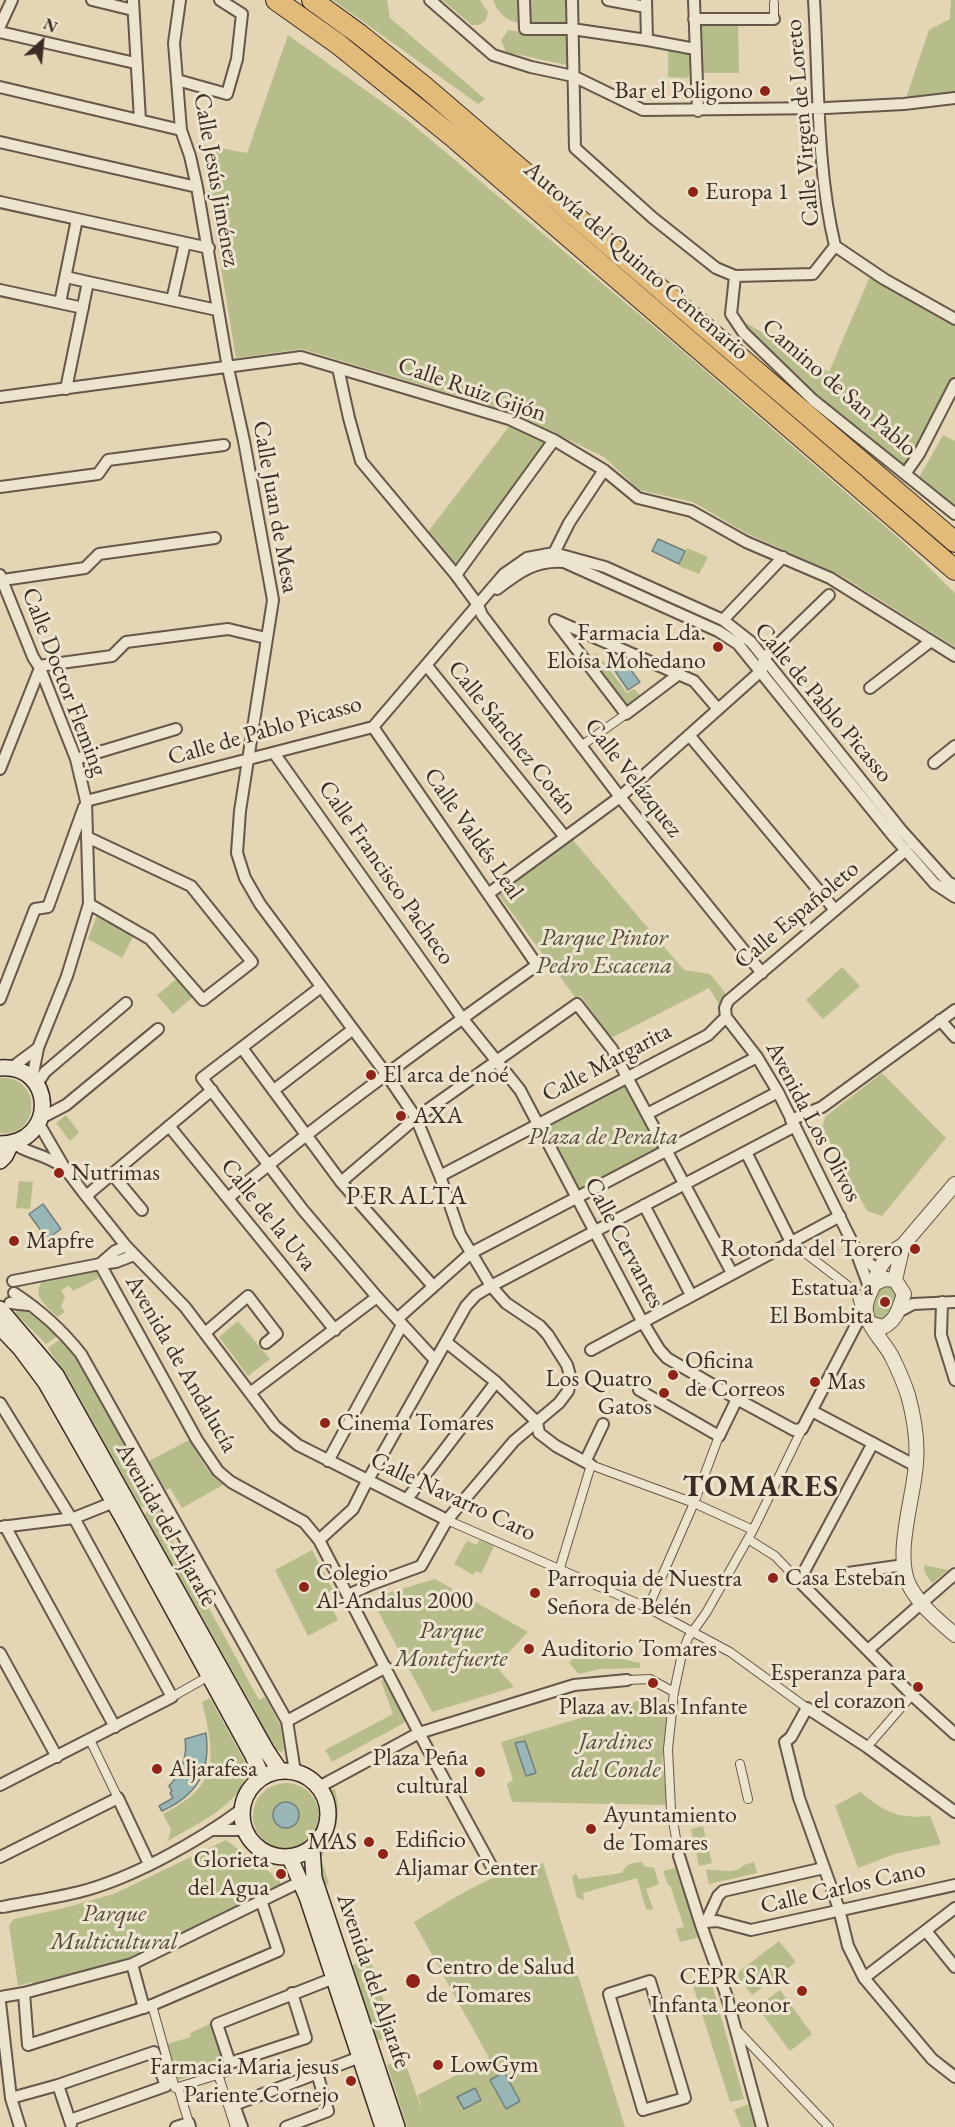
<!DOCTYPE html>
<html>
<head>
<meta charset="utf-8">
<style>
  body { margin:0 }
  #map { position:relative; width:955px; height:2127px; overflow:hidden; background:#e4d5b4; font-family:"EB Garamond",serif }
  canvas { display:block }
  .north { position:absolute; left:12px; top:12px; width:60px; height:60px; -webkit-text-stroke:4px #ede4ce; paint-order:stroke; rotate:27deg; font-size:16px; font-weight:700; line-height:24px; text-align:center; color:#3b2d25 }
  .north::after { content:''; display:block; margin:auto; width:21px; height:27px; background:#3b2d25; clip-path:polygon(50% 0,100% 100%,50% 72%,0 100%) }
</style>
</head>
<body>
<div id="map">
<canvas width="955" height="2127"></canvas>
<div class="north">N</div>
</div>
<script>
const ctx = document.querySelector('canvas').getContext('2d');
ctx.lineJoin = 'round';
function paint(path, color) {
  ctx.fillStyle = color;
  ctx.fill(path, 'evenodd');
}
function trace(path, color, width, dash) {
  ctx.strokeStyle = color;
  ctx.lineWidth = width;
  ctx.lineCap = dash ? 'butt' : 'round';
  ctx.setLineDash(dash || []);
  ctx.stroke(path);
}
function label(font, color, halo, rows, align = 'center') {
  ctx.font = font + ' "EB Garamond",serif';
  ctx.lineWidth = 6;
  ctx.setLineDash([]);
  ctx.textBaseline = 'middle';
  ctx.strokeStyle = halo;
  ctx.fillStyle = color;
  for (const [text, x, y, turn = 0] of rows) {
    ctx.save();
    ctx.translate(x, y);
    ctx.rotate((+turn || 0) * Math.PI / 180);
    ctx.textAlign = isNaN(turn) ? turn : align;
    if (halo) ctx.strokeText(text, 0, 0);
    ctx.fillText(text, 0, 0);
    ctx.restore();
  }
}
paint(new Path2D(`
  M333 0H387L390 18 485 99 478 104Z
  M442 0H480L488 12 486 20 479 25H472Z
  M493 0H518L519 23C505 20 498 13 493 0Z
  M530 0H567L568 23 530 24Z
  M951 0H955V98L904 104 929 30 950 19Z
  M695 19H738L739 73H695Z
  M508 30 521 32 522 35H567V65L506 52 501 41Z
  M288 35 406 119 672 342 903 542 955 593V647L842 576 746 533 693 502 639 490 604 457 512 412 302 349 236 358 209 195 204 145 247 153Z
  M668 47 690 51 689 78 668 77Z
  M872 272 955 319V384L905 474 813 400 731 314 829 372Z
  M511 424 548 441 455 564 427 533Z
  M943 435 955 441V514L916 483Z
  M687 548 708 557 699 574 679 566Z
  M597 653 627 693 634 689 642 697 626 709 590 659Z
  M572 839 684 970 710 974 727 995 720 1006 709 988 611 1038 581 996 576 998 497 893Z
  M97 915 134 935 122 958 88 939Z
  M842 967 860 986 823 1019 806 1000Z
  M179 977 194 996 173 1014 157 995Z
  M882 1073 946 1138 882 1216 867 1211 822 1128 825 1117Z
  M0 1078C43 1075 41 1138 0 1133Z
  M625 1082 662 1149 580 1192 544 1124Z
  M66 1115 79 1132 70 1141 56 1123Z
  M19 1181 33 1182 30 1209 16 1208Z
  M96 1271 99 1278 73 1291 69 1286 61 1290 65 1297 61 1307 65 1312 58 1317C48 1308 32 1296 41 1283Z
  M888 1284 894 1287C900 1298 892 1315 882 1321L872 1315V1307L881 1286Z
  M20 1307 31 1308 61 1334 46 1344 15 1313Z
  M238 1321 270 1359 248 1376 219 1337Z
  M64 1336 79 1356 158 1499 141 1508 71 1383 48 1348Z
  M189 1440 206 1468 223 1485 182 1508 170 1488 166 1490 149 1461Z
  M158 1505 170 1528 167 1531 259 1700 265 1697 280 1725 284 1750 281 1752 273 1748 254 1709 144 1514Z
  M479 1540 494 1546 483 1570 481 1573 476 1571 473 1575 454 1564 467 1541 477 1545Z
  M312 1550 333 1590 325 1595 338 1620 308 1636 275 1570Z
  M924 1565 948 1570 932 1583 925 1573Z
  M435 1579 528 1632 496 1666 514 1687 432 1712 371 1598Z
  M588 1640C604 1652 621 1660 640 1663V1668L599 1669 579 1674 569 1663Z
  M383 1680 405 1719 404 1723 332 1762 325 1750 393 1714 381 1681Z
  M210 1698 245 1762C256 1798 193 1826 168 1841L171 1829 163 1814C221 1785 215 1757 202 1702Z
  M647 1698 668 1702 662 1763 668 1805 512 1802 507 1784 513 1780 501 1742Z
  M253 1816a33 33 0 1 1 66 0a33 33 0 1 1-66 0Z
  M335 1789C342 1821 336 1831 321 1858L329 1884 324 1886 317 1867 319 1854 330 1838 336 1818V1806L331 1790Z
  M860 1792C885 1812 897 1819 930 1816L941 1844 895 1854 858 1868 835 1806Z
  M703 1826 712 1863 699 1866 691 1829Z
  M226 1840 272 1874 276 1881 279 1879 281 1884 267 1890 235 1909 136 1958 33 1986 32 1982 18 1986 9 1925 14 1919 60 1909 114 1894Z
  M642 1862 644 1866 654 1868 659 1884 646 1889 653 1908 651 1910 646 1909 637 1878 583 1893 584 1900 577 1898 572 1877 576 1874 579 1879 622 1873C626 1863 632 1863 642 1862Z
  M754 1862 757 1873 709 1884 706 1870C719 1868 734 1876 744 1865Z
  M543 1863 625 2127H407L387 2065 404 2060 422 2110 418 2095 489 2058 414 1922C455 1898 495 1870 543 1863Z
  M675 1868 700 1937 680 1942 676 1929 684 1927 670 1885H668L663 1871Z
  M779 1941 796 1962 752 1995 736 1974Z
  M370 1959 395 2036 372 2042 349 1966Z
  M711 1981 744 2099 730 2102 693 1986Z
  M780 1990 812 2034 790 2051 757 2007Z
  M210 2024 225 2069 208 2075 204 2072 178 2080 167 2044 191 2037 190 2033Z
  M748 2104 756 2127H741L734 2110Z`), '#b6bd8b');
const water = new Path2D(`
  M658 539 685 551 679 564 652 551Z
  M623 660 640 682 628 690 613 668Z
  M43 1204 61 1229 47 1239 29 1214Z
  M206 1733C211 1772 197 1795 162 1811L159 1806 173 1798 170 1793 172 1791 169 1786C180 1775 188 1757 185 1739Z
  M525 1741 536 1773 526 1776 515 1743Z
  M273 1815a13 13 0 1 1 26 0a13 13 0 1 1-26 0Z
  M504 2072 520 2101 506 2109 490 2080Z
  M475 2088 481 2100 464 2109 457 2097Z`);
paint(water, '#99b6b7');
trace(water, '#737f7d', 1.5);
const pedestrian = new Path2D(`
  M774 3V19
  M581 746 626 714
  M791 1242 856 1292 861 1312
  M447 1520 648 1608 730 1652 807 1708
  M748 1539 775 1556 799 1581
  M559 1571 591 1465 694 1503 753 1530
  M648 1608 694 1503 719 1436
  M627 1680 650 1679 674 1692
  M172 1697 209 1676
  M90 1740 118 1798
  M867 1747 912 1695
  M740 1764 748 1799
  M679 1856 671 1809 668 1749 674 1692 682 1654 688 1638 706 1613 753 1530 802 1429
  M152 2005 175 2088 227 2072 230 2063
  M737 2030 829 2127
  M218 2074 235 2127
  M178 2087 189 2123`);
const minor = new Path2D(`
  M92 0 133 10
  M133 0 140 120
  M180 0 174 43 181 130 190 156 197 187 228 368 244 441 273 600 240 811 237 853 245 878 260 904 387 1075 416 1118 440 1176 460 1234 491 1286 506 1303 540 1326 548 1335 567 1365 571 1379 568 1391 559 1403 514 1441 447 1520 421 1566 372 1584 348 1595
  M430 0 493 55 531 67 573 76 643 110 826 108 904 104 955 98
  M524 0 525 29H572L647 40 695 49
  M572 0 575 148 653 218 716 268 735 276 813 274 835 246
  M608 0 646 7
  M646 0 647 40
  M694 0 698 111
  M814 0C819 81 816 166 835 246L884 279 955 319
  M694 19H774
  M0 26 12 0
  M0 32 135 63
  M177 80 227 94 237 59 242 14 220 0
  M0 87 181 130
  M0 142 197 187
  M0 202 209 248
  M77 219 60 303 83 308
  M735 276 731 314 743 332 813 400 955 514
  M66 277 88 282 66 389
  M88 282 217 310
  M0 290 60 303
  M172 300 185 243
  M338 368 349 418 361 461 456 575 478 605 482 615 620 797 762 973
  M0 397 301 357 509 419 554 440 604 470 638 498 691 511 746 542 830 578 955 656
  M905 474 919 454 955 384
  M0 487 98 474 108 460 224 445
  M554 553 569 523 604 470
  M0 575 33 657 40 668 76 759 86 801 89 904 67 976 38 1048 32 1079
  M456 575 554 440
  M3 580 85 568 99 554 215 538
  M497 589C519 572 535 560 564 562L718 631 738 644 894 837 935 884 955 897
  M555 620 694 681 718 709
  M723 620 783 557
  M555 621 626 714 679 674
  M39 666 112 656 126 642 228 629 266 638
  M427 666 565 837
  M870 688 931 641
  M689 735 835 910
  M274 753 462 1018 520 1090 642 1321 659 1349 667 1358 737 1399 794 1430 802 1429 866 1306
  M76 759 176 729
  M934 763 955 746
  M0 769 40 668
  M86 801 373 727 504 574 527 558 554 553 605 567 723 620 751 642 902 831 948 882 955 886
  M87 837 191 886 252 962 203 1000 150 939 89 904
  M488 894 620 797 762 670 764 658 829 595
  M321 987 202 1078 303 1210 377 1297 435 1360
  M0 999 35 909 48 907 84 807
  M726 1017 757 1057 778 1092 854 1246 871 1292
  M726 1017 725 1008 728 1001 906 850
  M940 1020 955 1037
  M242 1048 341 1182 433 1286
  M11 1068 38 1048
  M37 1084 45 1072 126 1003
  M274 1090 352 1030
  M647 1114 757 1057
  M41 1118 66 1105 158 1029
  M791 1120 822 1107 955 1010
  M39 1124 64 1167 86 1196 126 1246 185 1307 275 1426 298 1445 447 1520
  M169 1126 335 1330
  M13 1143C28 1154 45 1154 61 1166
  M746 1152 791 1242
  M112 1174 142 1210
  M440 1176 708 1035 726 1017
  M341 1182 416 1118 577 1004 612 1049 732 1273
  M86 1196 212 1090
  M228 1198C327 1116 432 1040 537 965L373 727
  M644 1205 691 1295
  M126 1246 115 1251 100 1264 116 1262 134 1255
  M858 1252 883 1276
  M13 1281 100 1264 197 1440 218 1471 231 1482 304 1522 319 1540 419 1733 493 1869
  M14 1293C40 1310 62 1330 81 1354L287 1721 295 1772
  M942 1302 941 1335 955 1380
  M10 1303 29 1305
  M898 1312 913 1304 955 1302
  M397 1319 471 1253 778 1092
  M205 1333 248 1296 277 1334 266 1343
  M446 1342 496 1382 537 1422 539 1433 556 1446 591 1465
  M591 1350 840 1216
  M639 1390 719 1436 737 1399
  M250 1393 377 1297
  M0 1403 71 1518
  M812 1411 916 1466
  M873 1443 799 1581 912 1695 955 1734
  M328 1461 402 1325
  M585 1462 603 1424
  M407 1499 496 1382
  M5 1526 115 1727
  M1 1527 74 1518 114 1502
  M319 1540 353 1509 364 1487 466 1306 476 1295 491 1286 795 1126
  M841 1574 904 1565
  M868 1650 955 1574
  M0 1653 57 1757
  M287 1721 386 1667
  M0 1785 172 1697 74 1518
  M319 1787 419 1733 574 1685 627 1680
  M955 1812 867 1747 807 1708 791 1737 785 1742 799 1798 839 1909 848 1946 864 1978 932 2059 955 2077
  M214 1830H245
  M679 1856 701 1925 726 1994 762 2127
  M0 1857 118 1798 149 1864
  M2 1907C28 1902 54 1898 79 1892 131 1879 199 1841 242 1809
  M706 1922 717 1921 751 1930 955 1885
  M706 1922 718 1896 723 1891 824 1868
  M926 1931 955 1967
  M132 1964 144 2008
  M864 1978 955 1908
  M650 1981 685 2098 643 2110 609 1994Z
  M24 1993 28 2045 152 2005 278 1951 261 1900
  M292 1993 306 2038 230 2063 217 2024 334 1978
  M0 1997 24 1993 132 1964 302 1881
  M0 2002 11 2098 20 2127
  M58 2085 71 2124
  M11 2098 58 2085 154 2052 166 2086 70 2120
  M176 2127 189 2123 190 2127
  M242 2127 234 2105 360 2057
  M286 2127 328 2111 317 2073`);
const tertiary = new Path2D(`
  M895 1280 903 1245
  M874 1284C878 1266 887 1254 903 1245L955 1184
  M872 1324 883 1327C897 1320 899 1308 904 1294L895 1280 885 1279 874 1284C871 1291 867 1298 866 1305 863 1324 885 1342 892 1357 898 1369 904 1383 908 1395 914 1417 918 1441 916 1463 914 1497 894 1554 909 1585 920 1606 938 1620 955 1635`);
const secondary = new Path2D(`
  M0 1068C54 1063 59 1143 0 1144
  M0 1161 5 1156 11 1144
  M0 1309 56 1375 266 1750 280 1771
  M0 1327 20 1348 46 1383 125 1522 253 1756 262 1777
  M242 1814a43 43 0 1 1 86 0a43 43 0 1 1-86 0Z
  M312 1849 314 1878 397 2127
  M290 1858 307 1897 383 2127`);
const motorway = new Path2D(`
  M276 0 338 44 453 137 955 570
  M312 0 359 34 425 87 955 542`);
trace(pedestrian, '#655749', 10);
trace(minor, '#655749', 14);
trace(tertiary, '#655749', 16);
trace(secondary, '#3b2d25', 18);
trace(motorway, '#3b2d25', 22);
trace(pedestrian, '#ede4ce', 8);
trace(minor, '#ede4ce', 10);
trace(tertiary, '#ede4ce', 14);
trace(secondary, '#ede4ce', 15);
trace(motorway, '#e2ba7a', 20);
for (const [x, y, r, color] of [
  [765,91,6,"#8f2418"],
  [693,192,6,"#8f2418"],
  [718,647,6,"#8f2418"],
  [371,1075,6,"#8f2418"],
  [401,1116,6,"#8f2418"],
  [59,1173,6,"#8f2418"],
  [14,1241,6,"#8f2418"],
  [915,1249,6,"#8f2418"],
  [885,1302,6,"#8f2418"],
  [673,1375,6,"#8f2418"],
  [815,1382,6,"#8f2418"],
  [664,1393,6,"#8f2418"],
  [325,1423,6,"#8f2418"],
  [773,1578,6,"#8f2418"],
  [304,1587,6,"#8f2418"],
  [535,1593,6,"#8f2418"],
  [529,1649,6,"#8f2418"],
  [653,1683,6,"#8f2418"],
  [918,1687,6,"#8f2418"],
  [157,1769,6,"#8f2418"],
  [480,1772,6,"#8f2418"],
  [591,1829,6,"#8f2418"],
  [369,1842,6,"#8f2418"],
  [383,1854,6,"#8f2418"],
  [281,1874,6,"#8f2418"],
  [413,1981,8,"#8f2418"],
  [802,1991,6,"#8f2418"],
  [438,2065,6,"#8f2418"],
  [351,2081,6,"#8f2418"]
]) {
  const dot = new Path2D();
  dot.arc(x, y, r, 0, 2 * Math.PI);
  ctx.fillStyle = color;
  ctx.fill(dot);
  trace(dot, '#ede4ce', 2);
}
label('24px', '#3b2d25', '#ede4ce', [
  ["Bar el Poligono",753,91,"right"],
  ["Europa 1",705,192],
  ["Farmacia Lda.",706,633,"right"],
  ["Eloísa Mohedano",706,661,"right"],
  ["El arca de noé",383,1075],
  ["AXA",413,1116],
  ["Nutrimas",71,1173],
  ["Mapfre",26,1241],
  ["Rotonda del Torero",903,1249,"right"],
  ["Estatua a",873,1288,"right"],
  ["El Bombita",873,1316,"right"],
  ["Oficina",685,1361],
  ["de Correos",685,1389],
  ["Los Quatro",652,1379,"right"],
  ["Gatos",652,1407,"right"],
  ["Mas",827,1382],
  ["Cinema Tomares",337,1423],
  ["Colegio",316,1573],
  ["Al-Andalus 2000",316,1601],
  ["Casa Esteban",785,1578],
  ["Parroquia de Nuestra",547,1579],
  ["Señora de Belén",547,1607],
  ["Auditorio Tomares",541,1649],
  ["Esperanza para",906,1673,"right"],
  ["el corazon",906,1701,"right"],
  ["Plaza av. Blas Infante",653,1707,"center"],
  ["Plaza Peña",468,1758,"right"],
  ["cultural",468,1786,"right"],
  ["Aljarafesa",169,1769],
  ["Ayuntamiento",603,1815],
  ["de Tomares",603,1843],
  ["Edificio",395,1840],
  ["Aljamar Center",395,1868],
  ["MAS",357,1842,"right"],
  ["Glorieta",269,1860,"right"],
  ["del Agua",269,1888,"right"],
  ["Centro de Salud",426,1967],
  ["de Tomares",426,1995],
  ["CEPR SAR",790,1977,"right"],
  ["Infanta Leonor",790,2005,"right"],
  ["LowGym",450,2065],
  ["Farmacia Maria jesus",339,2067,"right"],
  ["Pariente Cornejo",339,2095,"right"]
], 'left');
label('24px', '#3b2d25', '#ede4ce', [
  ["Calle Virgen de Loreto",803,123,-95],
  ["Calle Jesús Jiménez",216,180,80],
  ["Autovía del Quinto Centenario",636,261,41],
  ["Camino de San Pablo",839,388,41],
  ["Calle Ruiz Gijón",472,390,19],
  ["Calle Juan de Mesa",275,507,80],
  ["Calle Doctor Fleming",64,682,69],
  ["Calle de Pablo Picasso",823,703,50],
  ["Calle de Pablo Picasso",265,731,-16],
  ["Calle Sánchez Cotán",512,738,51],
  ["Calle Velázquez",633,778,52],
  ["Calle Valdés Leal",473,834,55],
  ["Calle Francisco Pacheco",386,873,55],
  ["Calle Españoleto",797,915,-40],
  ["Calle Margarita",607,1063,-28],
  ["Avenida Los Olivos",813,1122,62],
  ["Calle de la Uva",268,1215,51],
  ["Calle Cervantes",624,1243,62],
  ["Avenida de Andalucía",181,1364,60],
  ["Calle Navarro Caro",453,1497,25],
  ["Avenida del Aljarafe",166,1525,61],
  ["Calle Carlos Cano",843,1888,-13],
  ["Avenida del Aljarafe",373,1981,71]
]);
label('italic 24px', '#544a39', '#ede4ce', [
  ["Parque Pintor",604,938],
  ["Pedro Escacena",604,966],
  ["Plaza de Peralta",603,1137],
  ["Parque",451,1631],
  ["Montefuerte",451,1659],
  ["Jardines",616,1742],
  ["del Conde",616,1770],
  ["Parque",114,1914],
  ["Multicultural",114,1942]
]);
ctx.letterSpacing = '1.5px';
label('26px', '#3b2d25', '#ede4ce', [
  ["PERALTA",407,1197]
]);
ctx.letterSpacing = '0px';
ctx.letterSpacing = '1.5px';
label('bold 30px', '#3b2d25', '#ede4ce', [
  ["TOMARES",761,1488]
]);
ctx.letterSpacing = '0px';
</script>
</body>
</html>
